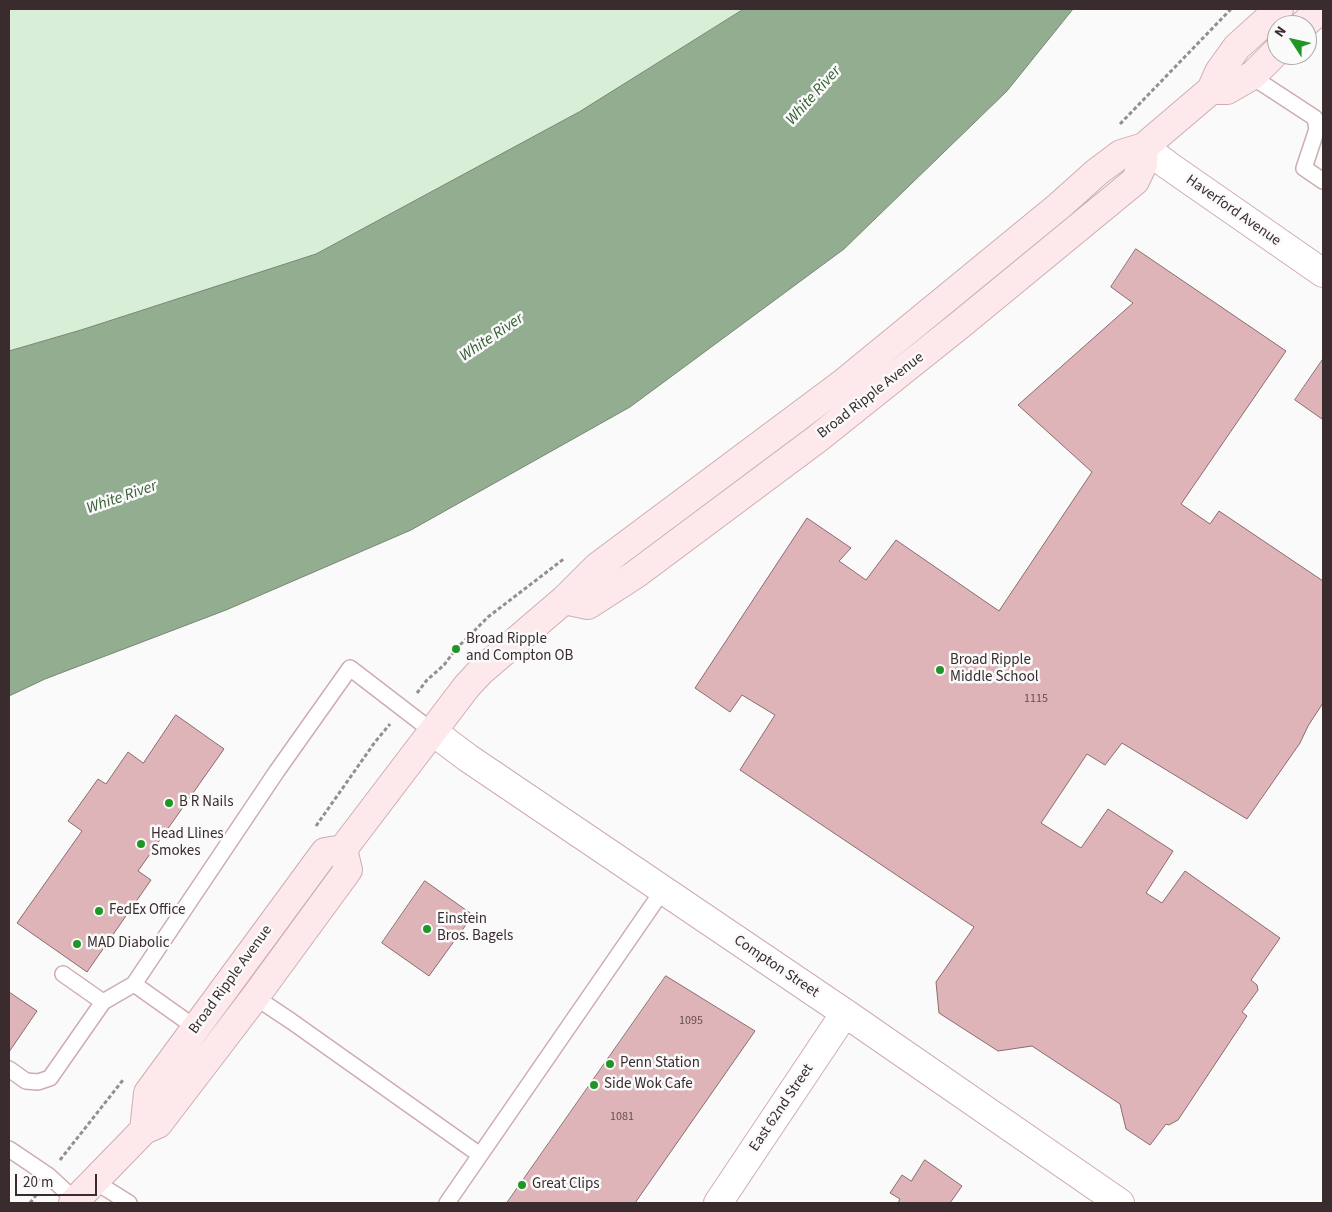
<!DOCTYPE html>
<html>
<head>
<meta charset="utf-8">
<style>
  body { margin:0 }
  #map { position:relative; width:1332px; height:1212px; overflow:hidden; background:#fafafa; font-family:"Source Sans 3",sans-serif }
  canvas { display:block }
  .frame { position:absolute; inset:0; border:10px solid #3a2c2e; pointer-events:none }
  .north { position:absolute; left:1267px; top:15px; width:50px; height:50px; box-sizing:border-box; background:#fafafa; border:1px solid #ada8a8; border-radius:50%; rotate:305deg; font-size:14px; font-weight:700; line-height:20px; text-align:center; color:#3a2c2e }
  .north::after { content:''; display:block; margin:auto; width:18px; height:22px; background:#209626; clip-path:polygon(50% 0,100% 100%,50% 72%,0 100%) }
  .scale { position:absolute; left:15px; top:1174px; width:82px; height:22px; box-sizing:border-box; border:2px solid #3a2c2e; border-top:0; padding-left:6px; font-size:15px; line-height:18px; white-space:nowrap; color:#3a2c2e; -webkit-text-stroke:4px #fafafa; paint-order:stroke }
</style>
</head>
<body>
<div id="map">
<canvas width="1332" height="1212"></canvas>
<div class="frame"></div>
<div class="north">N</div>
<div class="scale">20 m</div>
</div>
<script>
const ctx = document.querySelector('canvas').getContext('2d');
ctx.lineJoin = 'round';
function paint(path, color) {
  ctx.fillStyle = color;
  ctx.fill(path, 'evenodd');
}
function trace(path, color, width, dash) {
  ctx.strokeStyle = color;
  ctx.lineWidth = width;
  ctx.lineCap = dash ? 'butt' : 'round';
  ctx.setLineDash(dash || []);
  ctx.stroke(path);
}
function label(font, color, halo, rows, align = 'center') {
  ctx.font = font + ' "Source Sans 3",sans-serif';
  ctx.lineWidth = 5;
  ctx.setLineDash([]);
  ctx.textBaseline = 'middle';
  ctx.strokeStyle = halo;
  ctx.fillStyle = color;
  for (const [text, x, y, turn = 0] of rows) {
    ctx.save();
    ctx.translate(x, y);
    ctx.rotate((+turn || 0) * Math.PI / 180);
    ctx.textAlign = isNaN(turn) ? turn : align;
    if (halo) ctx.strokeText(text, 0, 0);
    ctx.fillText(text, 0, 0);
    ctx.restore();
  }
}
paint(new Path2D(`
  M9 9H744L579 112 316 254 81 330 9 351Z`), '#d8eed6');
const water = new Path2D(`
  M744 9H1073L1007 91 844 249 630 407 411 530 226 610 45 679 9 696V351L81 330 316 254 579 112Z`);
paint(water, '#93ad91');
trace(water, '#788673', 1);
const building = new Path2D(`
  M1136 249 1286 351 1181 504 1210 524 1219 511 1323 581V703L1308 726 1300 743 1247 819 1122 743 1105 765 1087 754 1041 823 1081 848 1108 809 1173 851 1146 893 1162 903 1185 871 1280 938 1251 980 1257 985 1258 990 1242 1012 1247 1016 1178 1120 1169 1125 1166 1124 1150 1145 1126 1129 1120 1104 1032 1046 998 1051 939 1013 936 982 974 927 740 770 775 715 742 695 730 712 695 688 807 518 851 548 839 561 866 580 896 540 999 611 1092 472 1018 405 1133 303 1111 287Z
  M1323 359V418L1322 419 1295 400Z
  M176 715 224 749 138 871 151 880 87 972 17 923 82 831 68 821 98 779 106 784 128 752 143 763Z
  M425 881 473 915 429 976 382 943Z
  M666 976 755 1031 635 1203H507Z
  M9 992 37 1011 9 1052Z
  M925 1160 962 1186 950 1203H898L900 1199 890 1193 902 1175 911 1181Z`);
paint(building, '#dfb4b9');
trace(building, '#8b6b6f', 1);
const lane = new Path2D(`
  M1253 75 1260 82 1315 118 1317 129 1304 168 1323 181
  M63 974 103 1002
  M134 984 196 1028
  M255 997 291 1021 480 1155
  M9 1069 26 1081 38 1082 50 1078 103 1002 134 984 277 771 350 668 432 731
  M9 1149 49 1176 76 1201
  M94 1181 129 1203
  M447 1203 663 890`);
const street = new Path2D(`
  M1144 147 1169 166 1323 273
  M432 731 468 758 845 1013 1120 1203
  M718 1203 845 1013`);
const secondary = new Path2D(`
  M1303 25 1321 9
  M1211 90H1227L1253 75 1277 51
  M564 600 588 605 636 574 817 439 961 324 1135 181 1143 164 1144 147
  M144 1130 148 1093 325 852 343 849 467 686 481 671 564 600 597 567 842 384 1059 206 1097 172 1121 154 1144 147 1211 90 1219 72 1237 47 1279 9
  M73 1203 144 1130 158 1124 255 997 348 870 343 849`);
trace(lane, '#cfacb0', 18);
trace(street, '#cfacb0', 30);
trace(secondary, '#cfacb0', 30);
trace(new Path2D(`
  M1120 124 1231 9
  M417 693 427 680 444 665 456 649 488 617 565 558
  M316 826 375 742 390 724
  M60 1160 123 1080
  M30 1203 37 1194`), '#958e8f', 3, [4, 2.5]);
trace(lane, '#fff', 15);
trace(street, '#fff', 28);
trace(secondary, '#fde9ec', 28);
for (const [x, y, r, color] of [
  [456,649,5,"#209626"],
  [940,670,5,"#209626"],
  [169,803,5,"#209626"],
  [141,844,5,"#209626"],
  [99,911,5,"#209626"],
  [427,929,5,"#209626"],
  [77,944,5,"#209626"],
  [610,1064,5,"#209626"],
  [594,1085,5,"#209626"],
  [522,1185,5,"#209626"]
]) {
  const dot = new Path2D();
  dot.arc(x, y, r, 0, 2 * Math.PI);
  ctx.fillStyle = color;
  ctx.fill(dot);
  trace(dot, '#fafafa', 2);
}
label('12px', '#634e51', null, [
  ["1115",1036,699],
  ["1095",691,1021],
  ["1081",622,1117]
]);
label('15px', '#3a2c2e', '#fafafa', [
  ["Haverford Avenue",1233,211,35],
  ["Broad Ripple Avenue",871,396,-38],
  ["Compton Street",776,967,34],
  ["Broad Ripple Avenue",231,980,-54],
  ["East 62nd Street",782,1108,-56]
]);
label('15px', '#3a2c2e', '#fafafa', [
  ["Broad Ripple",466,640],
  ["and Compton OB",466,657],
  ["Broad Ripple",950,661],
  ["Middle School",950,678],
  ["B R Nails",179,803],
  ["Head Llines",151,835],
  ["Smokes",151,852],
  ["FedEx Office",109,911],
  ["Einstein",437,920],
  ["Bros. Bagels",437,937],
  ["MAD Diabolic",87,944],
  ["Penn Station",620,1064],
  ["Side Wok Cafe",604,1085],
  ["Great Clips",532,1185]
], 'left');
label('italic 16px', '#365e34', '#fafafa', [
  ["White River",814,96,-48],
  ["White River",492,338,-34],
  ["White River",122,498,-19]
]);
</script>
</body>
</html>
